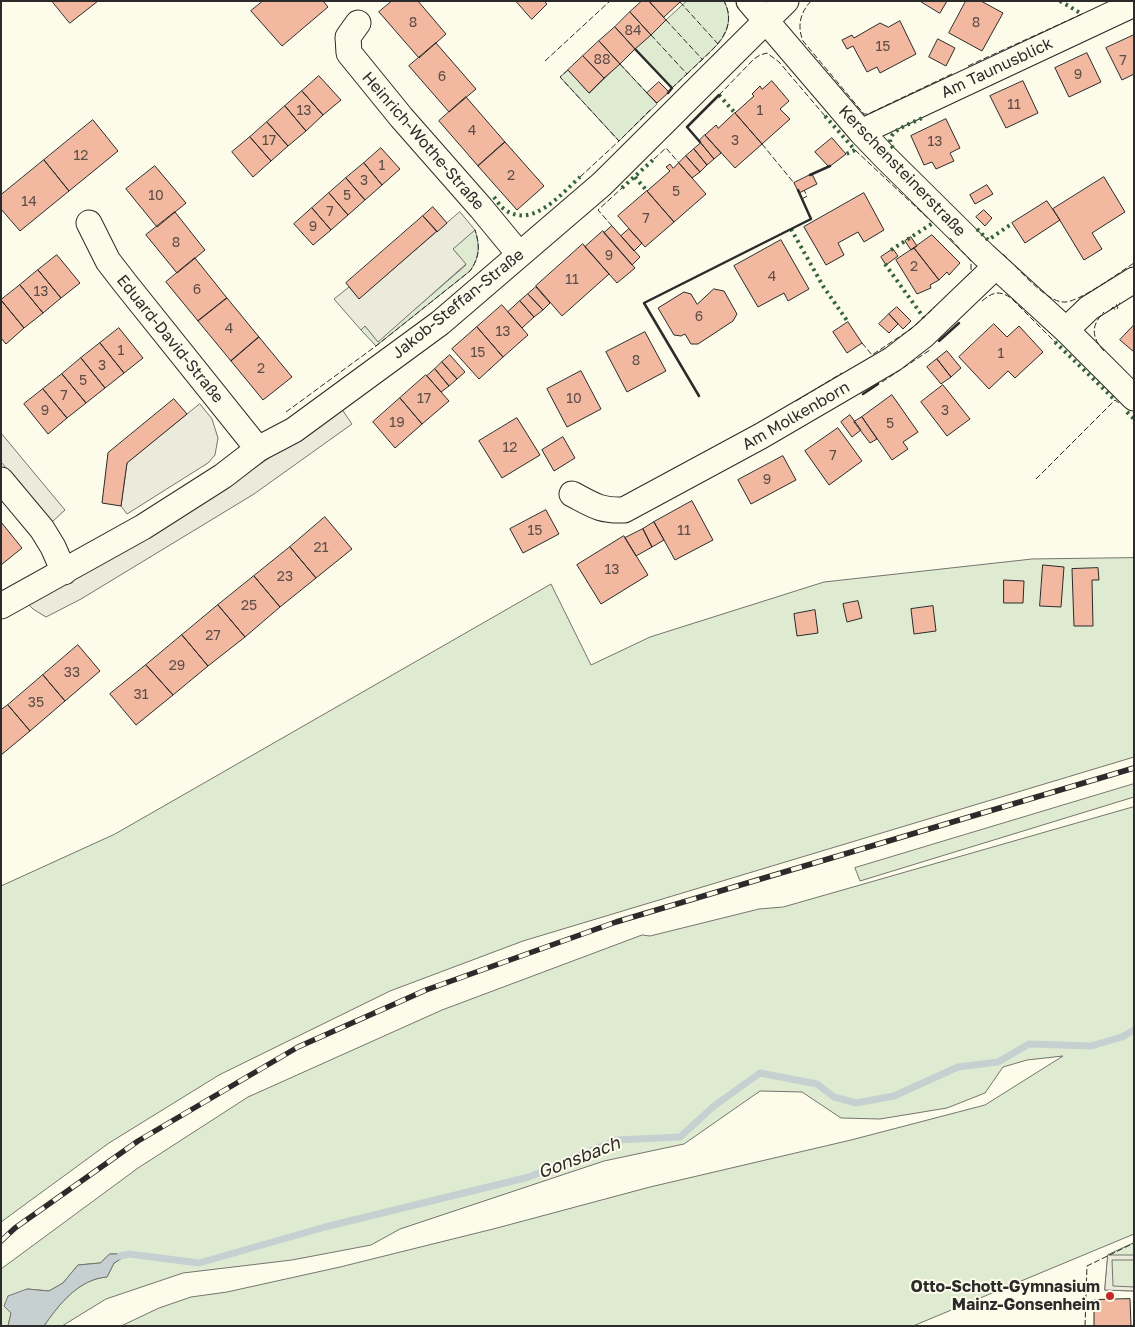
<!DOCTYPE html>
<html>
<head>
<meta charset="utf-8">
<style>
  body { margin:0 }
  #map { position:relative; width:1135px; height:1327px; overflow:hidden; background:#fdfbea; font-family:"Golos Text",sans-serif }
  canvas { display:block }
  .frame { position:absolute; inset:0; border:2px solid #2b2b2b; pointer-events:none }
</style>
</head>
<body>
<div id="map">
<canvas width="1135" height="1327"></canvas>
<div class="frame"></div>
</div>
<script>
const ctx = document.querySelector('canvas').getContext('2d');
ctx.lineJoin = 'round';
function paint(path, color) {
  ctx.fillStyle = color;
  ctx.fill(path, 'evenodd');
}
function trace(path, color, width, dash) {
  ctx.strokeStyle = color;
  ctx.lineWidth = width;
  ctx.lineCap = dash ? 'butt' : 'round';
  ctx.setLineDash(dash || []);
  ctx.stroke(path);
}
function label(font, color, halo, rows, align = 'center') {
  ctx.font = font + ' "Golos Text",sans-serif';
  ctx.lineWidth = 4;
  ctx.setLineDash([]);
  ctx.textBaseline = 'middle';
  ctx.strokeStyle = halo;
  ctx.fillStyle = color;
  for (const [text, x, y, turn = 0] of rows) {
    ctx.save();
    ctx.translate(x, y);
    ctx.rotate((+turn || 0) * Math.PI / 180);
    ctx.textAlign = isNaN(turn) ? turn : align;
    if (halo) ctx.strokeText(text, 0, 0);
    ctx.fillText(text, 0, 0);
    ctx.restore();
  }
}
const green = new Path2D(`
  M687 1H724C732 17 729 31 718 44L672 88 635 49Z
  M620 64 657 104 619 141 560 77 568 70 589 93Z
  M475 230C480 245 480 257 470 271L376 346 361 330 365 326 378 341 466 265 453 249Z
  M1134 558V757L523 941 390 991 219 1075 109 1143 1 1222V886L115 834 551 584 591 665 650 637 824 582 1032 559Z
  M1134 784V797L860 881 855 868Z
  M1134 807V1234L913 1326H121L159 1308 191 1297 227 1292 340 1267 497 1228 650 1187 851 1140 985 1105 1063 1056 1027 1060 1003 1067 985 1093 947 1108 880 1119 841 1118 802 1092 760 1091 684 1144 604 1161 400 1229 371 1245 292 1260 183 1273 106 1299 62 1326H44C59 1304 79 1279 107 1277L114 1263 128 1254H110L100 1263 78 1265 63 1283 49 1291 27 1289 11 1313 8 1326H1V1269L138 1168 248 1097 442 1010 642 935 650 936 759 909 783 907Z
  M1134 1243V1291L1105 1290 1108 1255Z`);
paint(green, '#deebd1');
trace(green, '#74746e', 1);
const parking = new Path2D(`
  M460 212 475 230 453 249 466 264 378 342 365 326 361 330 334 299 349 287 359 298Z
  M200 404 212 419 218 438 215 455 208 463 127 514 121 506 127 463Z
  M341 408 352 424 254 494 81 599 46 617 33 609 28 604 246 474Z
  M1 433 65 510 52 522 1 462Z
  M1108 1255H1134V1260H1112L1113 1286 1134 1287V1291L1105 1290Z`);
paint(parking, '#eceadb');
trace(parking, '#74746e', 1);
const water = new Path2D(`
  M110 1254H129L114 1263 107 1277C79 1279 59 1304 44 1326H8L11 1313 4 1306 8 1296 27 1289 49 1291 63 1283 78 1265 100 1263Z`);
paint(water, '#c7d0d0');
trace(water, '#74746e', 1);
trace(new Path2D(`
  M120 1256 129 1254 199 1263 325 1227 529 1177 616 1140 680 1137 714 1106 760 1073 817 1084 834 1097 856 1103 894 1096 958 1067 998 1062 1029 1044 1091 1046 1122 1037 1134 1030`), '#c7d0d0', 7);
const building = new Path2D(`
  M52 1H98L70 23Z
  M263 1H323L328 7 282 46 251 11Z
  M392 1H418L446 34 419 58 379 12Z
  M516 1H544L547 4 532 19Z
  M642 1H649L666 20 651 35 630 12Z
  M649 1H679L680 2 664 17Z
  M920 1H947L940 13Z
  M966 1H981L1003 13 982 51 949 33Z
  M630 12 651 35 635 49 615 27Z
  M900 21 916 54 880 73 877 67 867 72 853 46 847 49 842 40 852 35 854 38 880 23 888 27Z
  M615 27 635 49 620 64 599 41Z
  M1134 35V74L1122 80 1106 48Z
  M938 39 955 48 946 66 929 57Z
  M599 41 620 64 604 78 583 56Z
  M436 43 476 89 449 112 409 66Z
  M1087 53 1101 82 1069 97 1055 68Z
  M583 56 604 78 589 93 568 70Z
  M319 76 341 100 323 115 302 91Z
  M772 81 789 101 780 109 790 119 762 144 735 113 754 96 752 94 760 86 762 89Z
  M1023 81 1038 113 1006 128 990 96Z
  M659 82 669 92 657 103 647 93Z
  M302 91 323 115 306 131 285 106Z
  M466 97 505 142 478 166 439 121Z
  M285 106 306 131 288 146 267 122Z
  M735 113 762 144 735 168 705 135 716 125 718 128Z
  M946 119 960 148 950 153 954 161 936 169 932 162 924 165 911 136Z
  M93 120 118 151 69 191 44 160Z
  M267 122 288 146 271 161 250 137Z
  M705 135 721 153 714 159 699 141Z
  M250 137 271 161 253 177 232 152Z
  M832 138 846 154 829 167 815 152Z
  M505 142 544 186 517 210 478 166Z
  M701 143 714 159 707 165 694 149Z
  M381 148 400 169 382 185 364 163Z
  M694 149 707 165 700 172 686 156Z
  M686 156 700 172 692 178 679 163Z
  M44 160 69 191 20 231 1 209V195Z
  M364 163 382 185 365 200 346 178Z
  M679 163 706 194 674 222 647 191 670 171 666 167 670 164 673 168Z
  M155 166 186 203 157 227 126 189Z
  M812 174 817 184 799 193 794 183Z
  M1104 177 1125 212 1092 233 1102 249 1084 260 1053 209Z
  M346 178 365 200 348 215 329 193Z
  M987 185 993 194 975 204 970 195Z
  M647 191 674 222 645 247 618 216Z
  M329 193 348 215 331 230 312 208Z
  M864 193 884 230 864 242 858 232 838 243 844 255 826 265 804 227Z
  M1047 201 1060 220 1025 243 1012 223Z
  M433 207 447 223 437 232 423 216Z
  M312 208 331 230 313 245 294 224Z
  M984 210 992 218 985 226 976 217Z
  M175 212 205 250 177 273 146 235Z
  M423 216 437 231 359 299 346 283Z
  M612 226 640 257 632 265 604 233Z
  M629 229 642 243 634 251 621 236Z
  M603 231 635 268 617 283 585 247Z
  M932 235 960 263 949 275 947 272 939 280 914 248Z
  M911 237 917 246 911 250 905 241Z
  M781 240 809 289 788 301 784 293 758 307 734 266Z
  M583 244 609 274 562 316 536 286Z
  M914 248 939 280 930 285 931 288 917 294 896 260Z
  M893 249 898 256 886 265 881 257Z
  M57 255 80 283 61 298 38 270Z
  M195 258 227 298 198 321 166 282Z
  M38 270 61 298 43 313 20 285Z
  M20 285 43 313 24 328 1 300Z
  M536 287 550 303 543 310 528 294Z
  M714 289 724 291 737 314 733 321 698 344H691L685 334 681 336 674 335 658 308 684 292 691 294 697 304Z
  M528 294 543 310 534 317 520 301Z
  M227 298 259 337 231 361 198 321Z
  M1 300 24 328 6 344 1 338Z
  M520 301 534 317 522 328 508 312Z
  M502 305 528 335 503 357 477 327Z
  M897 307 911 321 903 329 889 314Z
  M889 314 898 324 889 333 879 324Z
  M848 322 862 343 847 353 833 332Z
  M994 324 1007 337 1019 326 1043 352 1015 378 1008 371 989 389 959 357Z
  M1134 325V352L1120 340Z
  M477 327 503 357 479 379 452 349Z
  M119 328 143 358 124 373 100 343Z
  M645 332 666 371 627 392 606 352Z
  M259 337 292 377 263 400 231 361Z
  M100 343 124 373 105 388 81 358Z
  M947 351 961 368 951 377 937 359Z
  M450 355 465 372 457 379 442 362Z
  M81 358 105 388 86 403 62 374Z
  M937 359 951 377 941 384 927 367Z
  M442 362 457 379 449 386 435 369Z
  M435 369 449 386 441 392 427 376Z
  M581 371 601 409 567 427 547 389Z
  M62 374 86 403 67 418 43 389Z
  M426 375 449 401 422 424 400 398Z
  M943 385 970 419 947 436 921 402Z
  M43 389 67 418 48 434 24 404Z
  M892 395 918 432 903 442 908 449 892 460 862 417Z
  M400 398 422 424 395 448 373 422Z
  M174 399 187 414 127 463 121 506 102 503 108 453Z
  M850 415 861 430 852 437 841 422Z
  M862 417 877 439 870 443 854 422Z
  M517 418 540 455 502 478 479 441Z
  M838 428 862 461 829 485 805 451Z
  M563 437 575 458 554 471 542 450Z
  M783 456 796 480 751 504 738 480Z
  M692 501 713 540 675 560 654 522Z
  M546 510 559 534 523 553 510 529Z
  M325 517 352 549 316 578 290 547Z
  M1 522 22 548 1 565Z
  M654 522 664 540 652 547 643 529Z
  M643 529 652 547 636 556 625 538Z
  M624 536 648 575 601 604 577 565Z
  M290 547 316 578 280 607 254 576Z
  M1043 565 1064 567 1061 607 1040 606Z
  M1098 568 1099 580H1092L1093 626H1074L1072 569Z
  M254 576 280 607 245 637 218 605Z
  M1004 580 1024 581 1023 603H1004Z
  M858 601 862 618 847 622 843 604Z
  M218 605 245 637 208 666 182 635Z
  M933 606 936 631 914 634 911 609Z
  M815 610 818 633 797 636 794 614Z
  M182 635 208 666 173 695 146 665Z
  M78 645 100 671 65 701 43 675Z
  M146 665 173 695 136 725 110 694Z
  M43 675 65 701 30 731 8 705Z
  M8 705 30 731 1 755V710Z
  M1130 1299 1131 1326H1094V1300Z`);
paint(building, '#f2b8a0');
trace(building, '#2b2b2b', 1);
const minor = new Path2D(`
  M749 1 861 132 885 157 984 255 1066 330 1134 398
  M358 23 348 37 349 53 401 117 481 208 519 254
  M861 132 1134 4
  M89 223 108 261 125 283 258 449
  M1066 330 1089 308 1134 280
  M1 480 42 529 53 547 64 572
  M572 494C593 505 600 511 624 510L761 436 893 359 924 335 996 266
  M1 606 143 527 223 476 258 449 294 430 440 323 602 184 786 1`);
trace(minor, '#2b2b2b', 27);
trace(minor, '#fdfbea', 25);
const rail = new Path2D(`
  M1 1241 15 1228 138 1141 298 1047 426 990 616 922 1134 768`);
trace(rail, '#2b2b2b', 5.5);
trace(rail, '#fdfbea', 4, [11]);
trace(new Path2D(`
  M1060 1 1082 14
  M719 95 735 113
  M825 116 855 150 846 154
  M893 148C881 132 911 124 922 118
  M635 177 647 191
  M622 188 654 159
  M494 197C497 201 500 206 504 209 532 230 561 194 580 177
  M791 229 823 286 848 322
  M977 229 988 240 1010 225
  M891 250 933 223
  M885 264 924 318
  M1055 342 1115 400
  M1127 412 1134 419`), '#34623c', 4, [2.5, 4]);
trace(new Path2D(`
  M811 1C800 13 797 26 803 41L864 114H868L954 73
  M680 2 718 44
  M666 20 702 59
  M651 35 687 74 672 88
  M545 61 610 1
  M620 64 649 95
  M968 66 1082 14
  M568 70 560 77 619 141 651 109
  M687 74C707 54 741 32 724 1
  M719 95 754 59 760 55 767 53 779 62 825 116
  M762 144 794 183
  M855 150 933 223
  M654 159 666 148 679 163
  M580 177 619 141
  M802 199 807 196 804 190
  M612 226 598 210 622 188
  M950 238 971 261V272L964 279
  M1003 254C1017 267 1045 301 1063 302 1077 304 1120 272 1134 263
  M982 301C993 292 999 290 1011 298L1055 342
  M1111 309 1113 307 1115 310 1118 308 1116 305 1120 303
  M862 343 872 355 911 329 935 307
  M1104 351C1091 337 1091 325 1104 312
  M882 382 930 350
  M796 401 842 373
  M286 412 376 346 470 271C480 257 480 245 475 230
  M1036 479 1115 400 1119 403
  M1085 1326 1087 1266 1134 1243`), '#2b2b2b', 1, [6, 2.5]);
trace(new Path2D(`
  M635 49 672 88 668 93
  M700 142 687 127 719 95
  M810 175 830 166
  M939 341 959 323
  M863 394 878 384
  M699 396 644 303 811 219 798 190`), '#2b2b2b', 2.5);
for (const [x, y, r, color] of [
  [1110,1296,5,"#c62828"]
]) {
  const dot = new Path2D();
  dot.arc(x, y, r, 0, 2 * Math.PI);
  ctx.fillStyle = color;
  ctx.fill(dot);
  trace(dot, '#fdfbea', 2);
}
label('14px', '#5d4e48', null, [
  ["8",413,23],
  ["8",976,23],
  ["84",633,31],
  ["15",883,47],
  ["88",602,60],
  ["7",1123,61],
  ["9",1078,75],
  ["6",442,77],
  ["11",1014,105],
  ["13",304,111],
  ["1",760,111],
  ["4",472,131],
  ["17",269,141],
  ["3",735,141],
  ["13",935,142],
  ["12",81,156],
  ["1",382,166],
  ["2",511,176],
  ["3",364,181],
  ["5",676,192],
  ["10",156,196],
  ["5",347,196],
  ["14",29,202],
  ["7",330,212],
  ["7",646,219],
  ["9",313,227],
  ["8",176,243],
  ["9",609,256],
  ["2",914,267],
  ["4",772,277],
  ["11",572,280],
  ["6",197,290],
  ["13",41,292],
  ["6",699,317],
  ["4",229,329],
  ["13",503,332],
  ["1",121,351],
  ["15",478,353],
  ["1",1001,354],
  ["8",636,361],
  ["3",102,366],
  ["2",261,369],
  ["5",83,381],
  ["7",64,396],
  ["17",424,399],
  ["10",574,399],
  ["9",45,411],
  ["3",945,411],
  ["19",397,423],
  ["5",890,424],
  ["12",510,448],
  ["7",833,456],
  ["9",767,480],
  ["15",535,531],
  ["11",684,531],
  ["21",321,548],
  ["13",612,570],
  ["23",285,577],
  ["25",249,606],
  ["27",213,636],
  ["29",177,666],
  ["33",72,673],
  ["31",141,695],
  ["35",36,703]
]);
label('16px', '#2b2b2b', '#fdfbea', [
  ["Am Taunusblick",997,68,-25],
  ["Heinrich-Wothe-Straße",423,141,49],
  ["Kerschensteinerstraße",902,171,46],
  ["Jakob-Steffan-Straße",458,304,-39],
  ["Eduard-David-Straße",170,339,51],
  ["Am Molkenborn",796,416,-30]
]);
label('bold 16px', '#2b2b2b', '#fdfbea', [
  ["Otto-Schott-Gymnasium",1100,1287],
  ["Mainz-Gonsenheim",1100,1305]
], 'right');
label('italic 18px', '#2b2b2b', '#fdfbea', [
  ["Gonsbach",579,1158,-21]
]);
</script>
</body>
</html>
